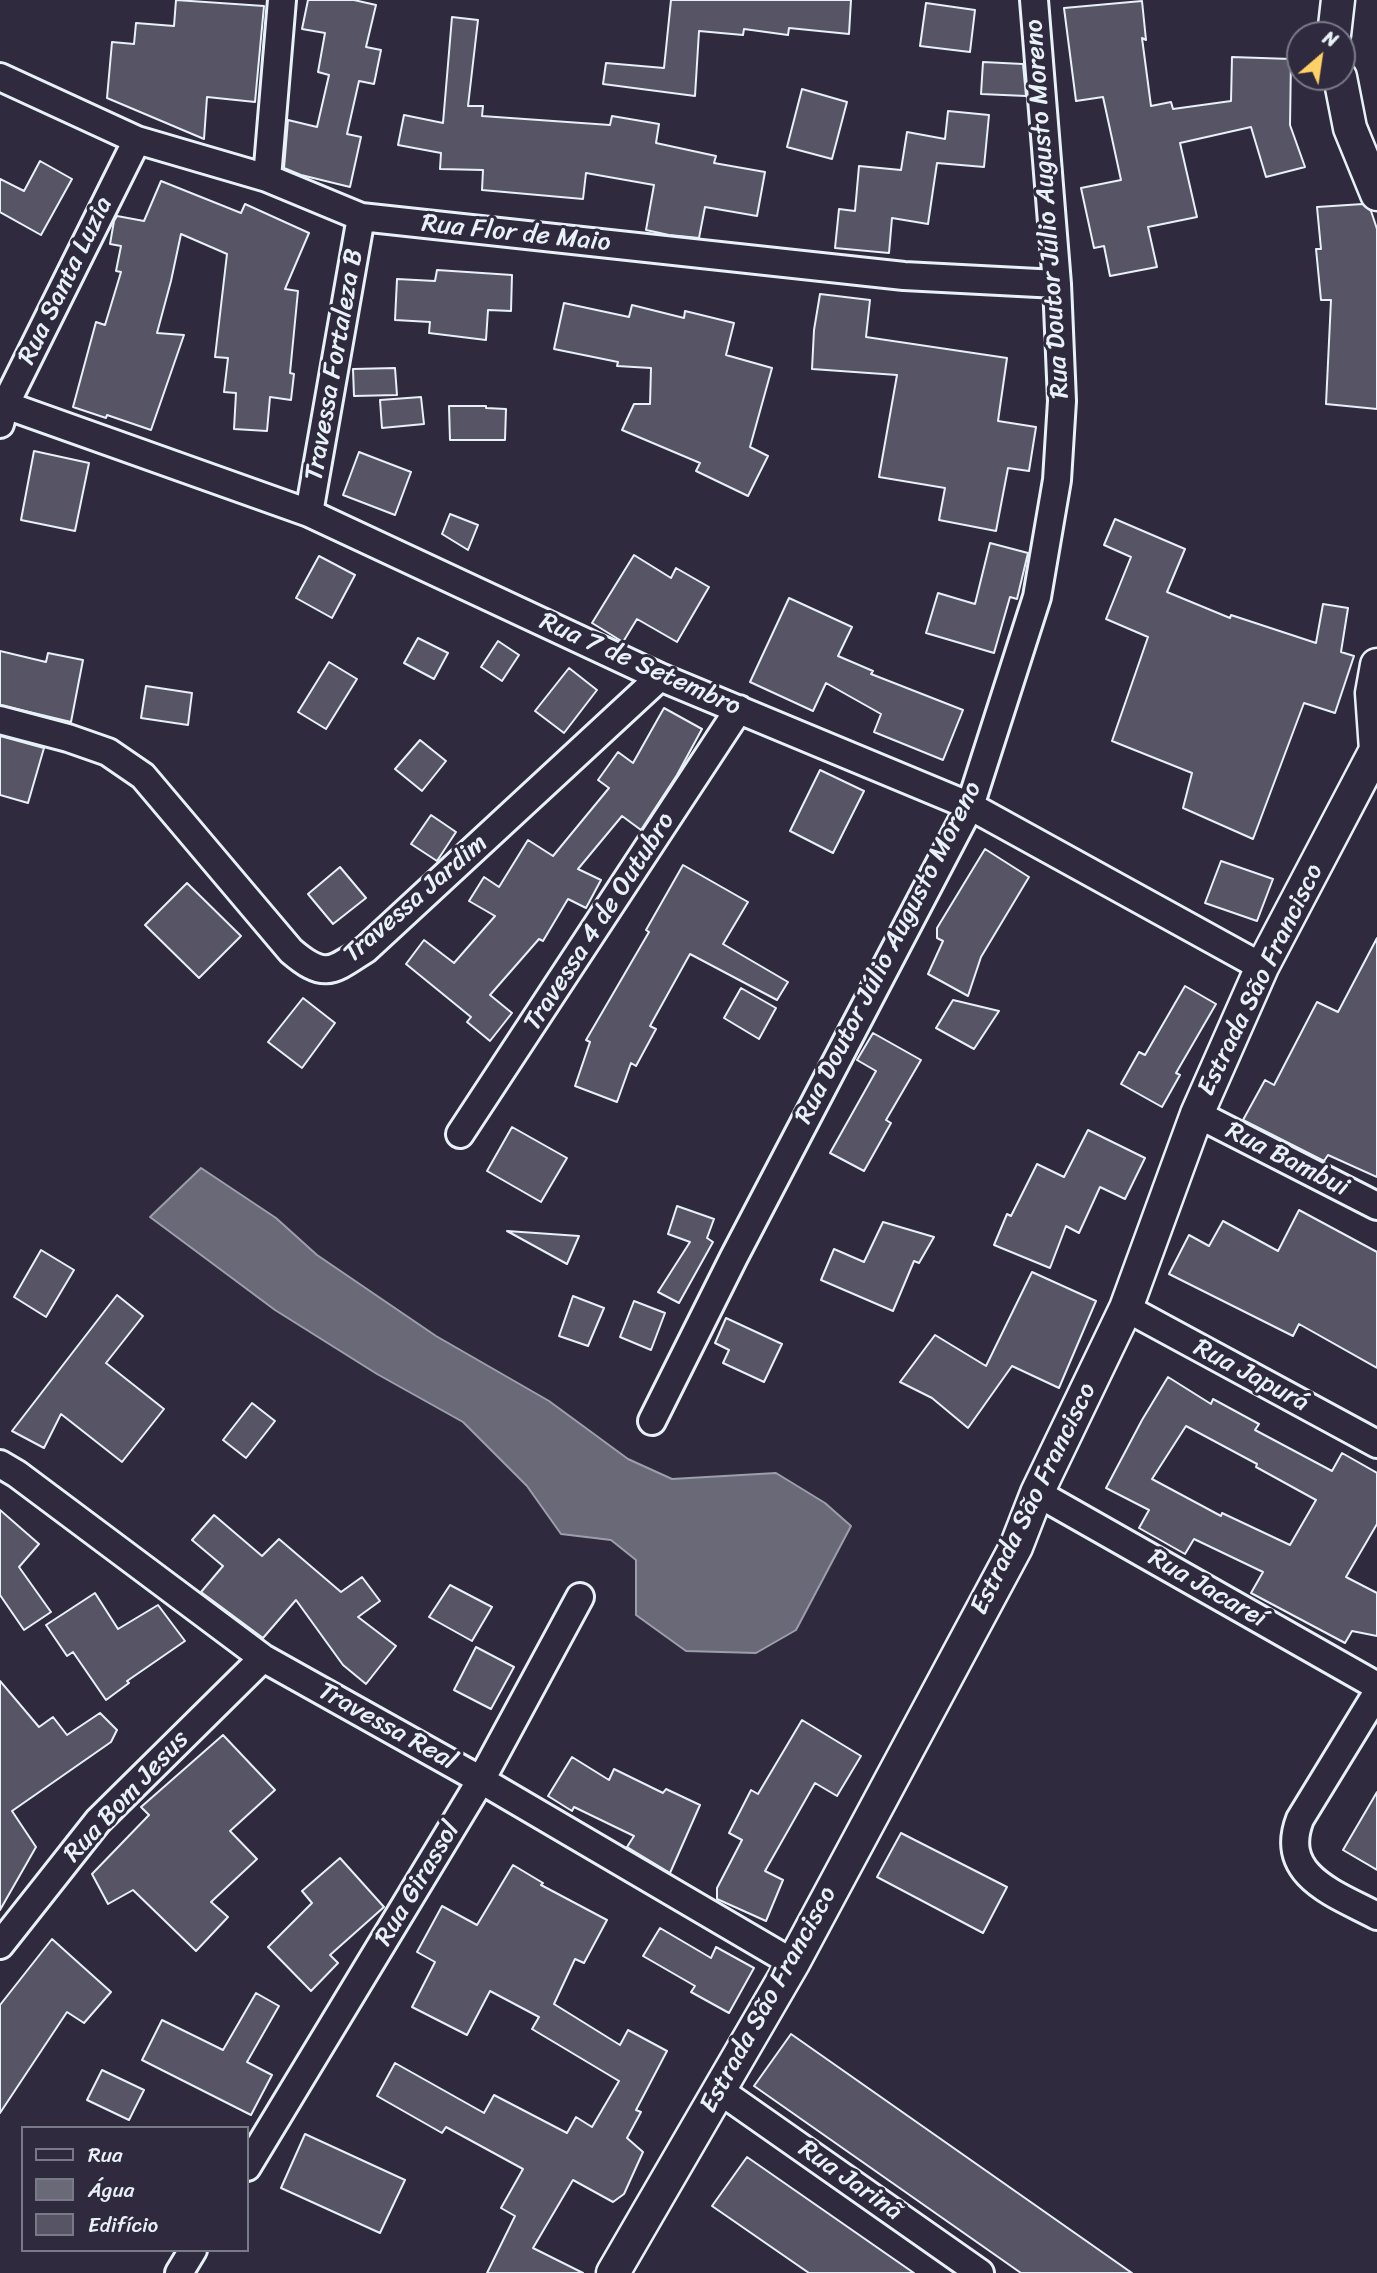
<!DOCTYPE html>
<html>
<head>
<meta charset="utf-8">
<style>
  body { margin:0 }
  #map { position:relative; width:1377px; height:2273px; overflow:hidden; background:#2f2a3d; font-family:Sriracha,sans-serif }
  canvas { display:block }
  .legend { position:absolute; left:21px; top:2126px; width:228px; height:126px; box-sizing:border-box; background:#2f2a3d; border:2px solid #797a88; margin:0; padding:9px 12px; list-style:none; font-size:21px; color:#e8f1f8 }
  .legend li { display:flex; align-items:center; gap:14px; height:35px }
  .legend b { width:35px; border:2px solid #797a88 }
  .north { position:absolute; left:1286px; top:21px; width:70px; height:70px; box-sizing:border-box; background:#2f2a3d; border:2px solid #797a88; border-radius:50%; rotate:29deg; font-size:19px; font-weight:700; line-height:28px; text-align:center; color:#e8f1f8 }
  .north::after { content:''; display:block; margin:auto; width:24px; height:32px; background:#ffd166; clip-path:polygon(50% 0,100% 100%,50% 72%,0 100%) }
</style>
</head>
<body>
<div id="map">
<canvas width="1377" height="2273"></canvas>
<ul class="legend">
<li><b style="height:9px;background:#2f2a3d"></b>Rua</li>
<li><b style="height:19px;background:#696978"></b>Água</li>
<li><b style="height:19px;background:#575565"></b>Edifício</li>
</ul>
<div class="north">N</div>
</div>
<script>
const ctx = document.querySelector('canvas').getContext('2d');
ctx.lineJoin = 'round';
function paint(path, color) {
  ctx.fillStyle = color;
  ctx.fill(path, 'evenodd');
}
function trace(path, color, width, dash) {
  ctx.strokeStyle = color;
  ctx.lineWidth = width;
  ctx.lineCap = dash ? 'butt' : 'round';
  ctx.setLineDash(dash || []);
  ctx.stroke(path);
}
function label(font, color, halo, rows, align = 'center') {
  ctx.font = font + ' Sriracha,sans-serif';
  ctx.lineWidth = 6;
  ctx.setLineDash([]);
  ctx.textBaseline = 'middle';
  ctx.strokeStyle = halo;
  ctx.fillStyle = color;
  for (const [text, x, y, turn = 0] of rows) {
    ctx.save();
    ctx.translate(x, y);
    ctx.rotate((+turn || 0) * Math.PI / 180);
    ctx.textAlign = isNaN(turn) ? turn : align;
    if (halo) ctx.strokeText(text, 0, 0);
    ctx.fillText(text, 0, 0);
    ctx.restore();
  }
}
const water = new Path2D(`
  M201 1168 276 1218 317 1255 436 1336 549 1401 628 1459 672 1479 776 1473 825 1503 851 1526 796 1630 756 1653 686 1651 636 1615V1560L611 1540 561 1534 527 1486 463 1422 377 1374 275 1310 150 1217Z`);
paint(water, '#696978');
trace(water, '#9c9fab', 2);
const building = new Path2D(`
  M176 0 264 6 255 102 207 97 204 139 107 98 112 42 134 44 136 23 174 26Z
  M308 0H354L376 5 366 47 381 50 374 84 359 81 347 134 361 137 350 187 301 175 284 168 288 120 317 127 329 75 318 72 325 33 302 29Z
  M671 0H851L849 34 789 28 788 35 744 29 743 35 699 31 695 96 603 84 606 63 664 68Z
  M1142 1 1146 40 1142 38 1151 106 1171 102 1173 109 1231 101 1232 57 1291 59 1290 125 1305 167 1266 177 1251 127 1180 143 1197 217 1148 227 1157 267 1110 276 1104 246 1094 248 1081 188 1121 180 1103 97 1076 101 1064 8Z
  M926 3 975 10 970 52 920 46Z
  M452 17 478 20 468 106H483L482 116 610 125 612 116 659 124 656 143 716 156 714 163 765 172 757 216 705 207 699 238 669 235 646 230 654 185 586 173 583 199 482 190 483 170 440 169 441 153 398 145 404 115 443 123Z
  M983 62 1023 64 1026 96 981 94Z
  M802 89 847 102 832 159 787 147Z
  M948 111 989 115 984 167 937 163 928 224 892 218 889 253 835 248 839 209 855 211 859 166 901 170 907 132 945 139Z
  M40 161 72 179 41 235 0 212V179L24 191Z
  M161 181 241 213 245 204 309 233 285 289 298 291 290 373 294 374 291 400 270 397 267 431 234 429 236 393 224 392 228 358 215 357 227 254 181 234 171 281 157 333 184 335 151 430 107 415 106 418 73 407 96 322 105 325 121 272 116 271 121 246 110 244 114 221 117 216 144 221Z
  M1363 204 1371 211 1377 229V409L1326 404 1331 300H1321L1316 249H1321L1317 207Z
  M437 270 512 275 511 311 488 310 486 340 429 333 430 322 395 320 397 279 435 281Z
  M820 294 870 300 866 337 1007 358 998 421 1036 427 1029 471 1008 468 996 531 939 520 945 488 879 477 897 375 812 369 814 330Z
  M564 303 629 317 632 305 684 318 685 311 734 323 726 355 772 368 750 447 768 456 748 496 696 471 700 463 622 430 634 404H650L651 368 617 366 618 362 554 349Z
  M395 368 397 395 354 396 353 369Z
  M421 397 424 424 382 428 380 400Z
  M449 406H486V408L506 409 505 440H450Z
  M34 451 89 463 75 531 21 520Z
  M359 452 411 472 395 515 343 495Z
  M450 514 478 525 468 550 442 534Z
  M1115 519 1185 549 1167 592 1230 618 1231 615 1316 643 1323 604 1348 608 1341 652 1354 656 1335 713 1304 703 1253 839 1183 808 1192 773 1112 741 1148 637 1106 619 1131 557 1104 545Z
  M990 543 1028 553 1017 599 1010 597 994 653 926 633 938 593 975 604Z
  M634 555 671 578 676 568 709 587 677 642 637 619 623 642 592 623Z
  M319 556 355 575 332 618 296 598Z
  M789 598 852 627 838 656 873 671 871 674 963 710 943 760 874 732 881 714 826 683 813 711 750 682Z
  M418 638 448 653 434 679 404 663Z
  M498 641 519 655 502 681 481 667Z
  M0 651 46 662 48 653 83 660 71 722 0 705Z
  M329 662 357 679 326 729 298 712Z
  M569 668 597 690 564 733 535 711Z
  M146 686 192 693 188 725 141 718Z
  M664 708 702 729 677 775 641 830 622 816 578 869 601 880 586 908 568 899 543 941 539 939 490 995 512 1013 490 1041 467 1022 471 1017 406 964 424 940 454 963 495 916 469 901 484 877 499 887 528 840 553 856 609 788 598 780 618 752 633 763Z
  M0 736 44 748 28 803 0 795Z
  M420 740 446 761 422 791 395 769Z
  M820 770 864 791 833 853 790 831Z
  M431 815 456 832 437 861 411 844Z
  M985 849 1029 877 981 957 968 996 928 974 943 941 937 938V928Z
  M1221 861 1273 879 1257 921 1205 903Z
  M683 865 748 902 723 944 788 982 777 1000 690 954 650 1026 656 1029 636 1066 631 1063 617 1102 575 1086 590 1042 586 1040 649 932 646 930Z
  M340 867 366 898 333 924 308 894Z
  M187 883 241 936 199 978 145 925Z
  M1377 938V1177L1328 1155 1324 1161 1243 1120 1265 1080 1274 1085 1317 1002 1338 1012Z
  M1185 986 1216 1004 1176 1073 1180 1075 1162 1107 1121 1084 1139 1052 1145 1055Z
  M741 988 776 1008 759 1039 724 1018Z
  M303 998 335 1023 302 1068 268 1042Z
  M953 1000 999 1011 974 1049 936 1028Z
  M873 1033 921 1060 886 1120 891 1123 864 1171 830 1153 876 1071 857 1060Z
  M512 1127 567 1158 541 1202 487 1171Z
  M1088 1130 1145 1158 1125 1199 1100 1187 1079 1233 1066 1226 1050 1268 994 1245 1007 1214 1011 1216 1037 1164 1064 1177Z
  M677 1206 714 1219 707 1238 713 1242 679 1303 658 1292 690 1242 668 1234Z
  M1299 1210 1377 1252V1368L1299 1324 1293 1336 1169 1274 1189 1235 1209 1246 1223 1221 1278 1251Z
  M883 1222 934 1237 919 1263 914 1261 893 1311 821 1280 834 1249 864 1262Z
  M507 1231 579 1236 567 1264Z
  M41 1250 74 1270 46 1317 14 1297Z
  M1032 1272 1096 1301 1059 1388 1012 1366 968 1428 932 1398 900 1382 935 1335 986 1366Z
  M117 1295 143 1316 106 1363 164 1409 122 1462 61 1414 44 1448 12 1431Z
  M573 1296 604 1308 588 1346 559 1336Z
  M634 1301 665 1313 651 1350 620 1337Z
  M726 1318 782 1344 764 1382 723 1363 729 1350 715 1343Z
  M1168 1377 1211 1404 1213 1399 1259 1424 1255 1430 1332 1471 1342 1453 1377 1473V1524L1346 1577 1377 1593V1636L1352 1631 1345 1643 1251 1593 1263 1572 1194 1539 1185 1554 1139 1528 1149 1510 1106 1488 1142 1420ZM1186 1426 1257 1464 1256 1467 1316 1500 1290 1545 1222 1513 1221 1516 1152 1479Z
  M252 1403 275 1421 246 1458 223 1440Z
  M0 1510 39 1544 19 1567 51 1612 24 1630 0 1595Z
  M214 1515 262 1556 279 1539 341 1592 362 1577 380 1601 358 1617 396 1646 366 1684 343 1665 296 1600 263 1638 201 1592 223 1566 192 1540Z
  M450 1585 492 1607 472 1641 429 1617Z
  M95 1593 118 1629 158 1605 185 1641 127 1681 129 1683 106 1700 73 1652 67 1656 46 1625Z
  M476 1647 514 1667 491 1709 454 1690Z
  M0 1681 39 1727 53 1717 67 1735 100 1713 117 1730 111 1742 12 1811 36 1847 0 1910Z
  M802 1720 861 1756 837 1796 815 1783 765 1871 783 1880 766 1921 717 1899V1888L742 1840 729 1833 751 1790 758 1794Z
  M223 1735 275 1790 230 1831 257 1859 211 1902 228 1917 196 1951 133 1890 108 1904 92 1874 149 1815 141 1807Z
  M572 1757 609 1780 614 1769 663 1793 666 1789 700 1805 670 1873 627 1847 634 1836 574 1807 572 1811 548 1796Z
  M1377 1792V1870L1343 1850Z
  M901 1833 1007 1887 983 1933 877 1877Z
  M340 1858 384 1907 330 1955 338 1963 311 1991 268 1947 312 1903 302 1891Z
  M513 1865 543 1883 541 1885 607 1920 584 1963 575 1959 554 2004 620 2045 628 2030 667 2051 636 2110 641 2112 627 2138 643 2152 624 2194 613 2202 573 2180 533 2248 583 2273H487L515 2216 501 2208 523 2169 446 2127 442 2133 377 2096 395 2063 484 2113 494 2095 567 2133 576 2117 592 2127 619 2081 532 2029 539 2017 490 1991 467 2035 412 2007 435 1962 417 1952 442 1906 477 1925Z
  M660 1928 711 1958 716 1947 754 1968 729 2013 691 1992 695 1986 643 1956Z
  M52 1939 111 1992 84 2023 67 2012 0 2113V2005Z
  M256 1993 279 2006 247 2062 272 2075 251 2115 142 2060 162 2020 223 2050Z
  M791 2034 1132 2273H1021L754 2086Z
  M102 2070 144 2090 129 2120 87 2100Z
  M305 2134 405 2180 380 2233 281 2188Z
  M747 2157 914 2273H809L712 2206Z`);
paint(building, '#575565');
trace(building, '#e8f1f8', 2);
const minor = new Path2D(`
  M0 77 137 140 267 178 361 217 904 276 1057 284
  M267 178 282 0
  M0 403 309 513 660 677 970 806 1262 967
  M0 424 5 405 137 140
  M309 513 361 217
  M0 720 68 738 108 752 143 776 291 951C325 980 332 971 366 949L660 677
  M1197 1114 1377 1206
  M460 1134 739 709
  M1126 1308 1377 1444
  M652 1421 734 1257 970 806 1037 597 1057 480 1062 401 1057 284 1034 0
  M0 1464 17 1474 263 1658 481 1780 793 1963
  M1037 1493 1377 1686
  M1377 1693 1300 1819C1278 1876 1336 1894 1377 1916
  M0 1945 98 1821 263 1658
  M719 2090 980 2273
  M247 2167 481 1780 580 1597
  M179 2273 193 2250`);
const tertiary = new Path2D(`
  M1334 35 1338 0
  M1340 77 1350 128 1377 194
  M613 2273 793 1963 1016 1547 1037 1493 1126 1308 1197 1114 1262 967 1376 750 1372 693 1377 665`);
trace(minor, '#e8f1f8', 32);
trace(tertiary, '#e8f1f8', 37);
trace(minor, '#2f2a3d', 26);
trace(tertiary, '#2f2a3d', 32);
label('26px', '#e8f1f8', '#2f2a3d', [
  ["Rua Doutor Júlio Augusto Moreno",1048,209,-94],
  ["Rua Flor de Maio",516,234,6],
  ["Rua Santa Luzia",66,281,-64],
  ["Travessa Fortaleza B",335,365,-80],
  ["Rua 7 de Setembro",640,665,24],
  ["Travessa Jardim",416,899,-41],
  ["Travessa 4 de Outubro",600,922,-57],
  ["Rua Doutor Júlio Augusto Moreno",889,953,-63],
  ["Estrada São Francisco",1261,980,-64],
  ["Rua Bambui",1287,1160,27],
  ["Rua Japurá",1251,1376,28],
  ["Estrada São Francisco",1034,1499,-64],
  ["Rua Jacareí",1207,1589,30],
  ["Travessa Real",387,1727,29],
  ["Rua Bom Jesus",127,1797,-47],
  ["Rua Girassol",418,1884,-59],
  ["Estrada São Francisco",769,2000,-61],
  ["Rua Jarinã",850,2181,35]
]);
</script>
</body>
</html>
